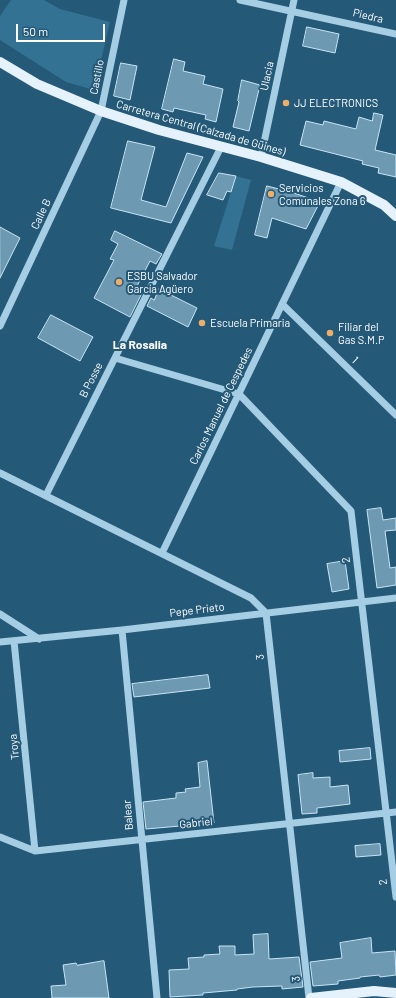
<!DOCTYPE html>
<html>
<head>
<meta charset="utf-8">
<style>
  body { margin:0 }
  #map { position:relative; width:396px; height:998px; overflow:hidden; background:#245978; font-family:Barlow,sans-serif }
  canvas { display:block }
  .scale { position:absolute; left:16px; top:24px; width:89px; height:18px; box-sizing:border-box; border:2px solid #fff; border-top:0; padding-left:5px; font-size:12px; line-height:14px; white-space:nowrap; color:#fff; -webkit-text-stroke:3px #245978; paint-order:stroke }
</style>
</head>
<body>
<div id="map">
<canvas width="396" height="998"></canvas>
<div class="scale">50 m</div>
</div>
<script>
const ctx = document.querySelector('canvas').getContext('2d');
ctx.lineJoin = 'round';
function paint(path, color) {
  ctx.fillStyle = color;
  ctx.fill(path, 'evenodd');
}
function trace(path, color, width, dash) {
  ctx.strokeStyle = color;
  ctx.lineWidth = width;
  ctx.lineCap = dash ? 'butt' : 'round';
  ctx.setLineDash(dash || []);
  ctx.stroke(path);
}
function label(font, color, halo, rows, align = 'center') {
  ctx.font = font + ' Barlow,sans-serif';
  ctx.lineWidth = 4;
  ctx.setLineDash([]);
  ctx.textBaseline = 'middle';
  ctx.strokeStyle = halo;
  ctx.fillStyle = color;
  for (const [text, x, y, turn = 0] of rows) {
    ctx.save();
    ctx.translate(x, y);
    ctx.rotate((+turn || 0) * Math.PI / 180);
    ctx.textAlign = isNaN(turn) ? turn : align;
    if (halo) ctx.strokeText(text, 0, 0);
    ctx.fillText(text, 0, 0);
    ctx.restore();
  }
}
paint(new Path2D(`
  M11 0H44L60 9 110 22 94 90 66 82 0 40V16Z
  M236 176 251 180 232 250 214 246Z`), '#347293');
const building = new Path2D(`
  M307 27 339 34 335 53 303 46Z
  M174 59 185 62 183 71 205 76 203 84 223 89 216 122 205 119 206 115 174 108 173 112 162 109Z
  M121 63 137 66 130 100 114 96Z
  M242 80 260 85 249 131 233 127 239 102 238 101Z
  M374 113 383 115 375 150 396 155V177L378 173 379 168 362 164 363 161 300 145 306 121 323 125 324 121 356 129 359 117 372 121Z
  M128 141 155 147 141 200 166 207 187 153 203 157 171 223 111 208Z
  M219 173 236 176 231 192 227 191 223 200 207 195Z
  M267 186 291 192 320 202 306 229 272 218 267 238 255 235Z
  M0 227 20 238 0 278Z
  M115 231 162 254 156 264 150 261 135 290 142 293 130 317 94 298 114 260 110 259 118 244 111 240Z
  M159 289 197 308 188 327 147 306 151 298 154 300Z
  M51 315 93 337 80 361 38 338Z
  M381 508 383 520 396 518V530L385 531 390 568 396 567V585L377 588 367 510Z
  M345 561 349 589 332 592 327 564Z
  M208 675 210 688 134 697 132 684Z
  M370 748 371 759 340 762 339 751Z
  M207 761 214 823 146 829 143 802 176 798V793L186 792 185 789 200 787 198 763Z
  M313 773V778L330 777V787L348 785 350 804 317 808V813L302 814 298 775Z
  M380 844 381 855 356 857 355 846Z
  M268 934 269 959 299 957 303 987 282 989V986L253 987 237 989V990L203 993V995L170 997 169 970 189 969 188 958 204 957V955L220 954 219 946H235V955L254 954 253 935Z
  M371 938 372 953 395 951 396 975 380 977 379 975 360 977V978L338 981V984L313 986 310 962 342 958 340 943Z
  M104 961 109 998H52L51 986 66 985 63 965 76 963 77 965Z`);
paint(building, '#6d99b3');
trace(building, '#c8e4f3', 1);
trace(new Path2D(`
  M240 0 396 34
  M261 157 294 0
  M282 304 396 415
  M0 326 101 111 124 0
  M115 358 239 394 351 511 396 897
  M0 473 251 598 266 613 309 998
  M46 495 221 147
  M162 553 341 182
  M0 614 39 639
  M122 630 157 998
  M14 641 35 851
  M0 642 122 630 396 598
  M0 837 35 851 396 812`), '#a5cde3', 7);
trace(new Path2D(`
  M0 62 37 84 101 111 159 130 261 157 341 182 384 205 396 216
  M311 998 374 991 396 993`), '#e5f2fc', 10);
for (const [x, y, r, color] of [
  [286,103,4,"#edae69"],
  [271,194,4,"#edae69"],
  [119,282,4,"#edae69"],
  [202,323,4,"#edae69"],
  [330,333,4,"#edae69"]
]) {
  const dot = new Path2D();
  dot.arc(x, y, r, 0, 2 * Math.PI);
  ctx.fillStyle = color;
  ctx.fill(dot);
  trace(dot, '#245978', 1.5);
}
label('11px', '#fff', '#245978', [
  ["Piedra",368,16,13],
  ["Ulacia",267,76,-78],
  ["Castillo",97,77,-79],
  ["Carretera Central (Calzada de Güines)",201,128,16],
  ["Calle B",41,214,-65],
  ["1",355,360,44],
  ["B Posse",91,380,-63],
  ["Carlos Manuel de Cespedes",221,406,-64],
  ["2",346,560,-97],
  ["Pepe Prieto",197,610,-7],
  ["3",260,657,-96],
  ["Troya",14,747,-96],
  ["Balear",128,815,-95],
  ["Gabriel",196,823,-6],
  ["2",383,882,-97],
  ["3",296,979,-97]
]);
label('11px', '#fff', '#245978', [
  ["JJ ELECTRONICS",294,103],
  ["Servicios",279,188],
  ["Comunales Zona 6",279,201],
  ["ESBU Salvador",127,276],
  ["García Agüero",127,289],
  ["Escuela Primaria",210,323],
  ["Filiar del",338,327],
  ["Gas S.M.P",338,340]
], 'left');
label('bold 12px', '#fff', '#245978', [
  ["La Rosalia",140,345]
]);
</script>
</body>
</html>
